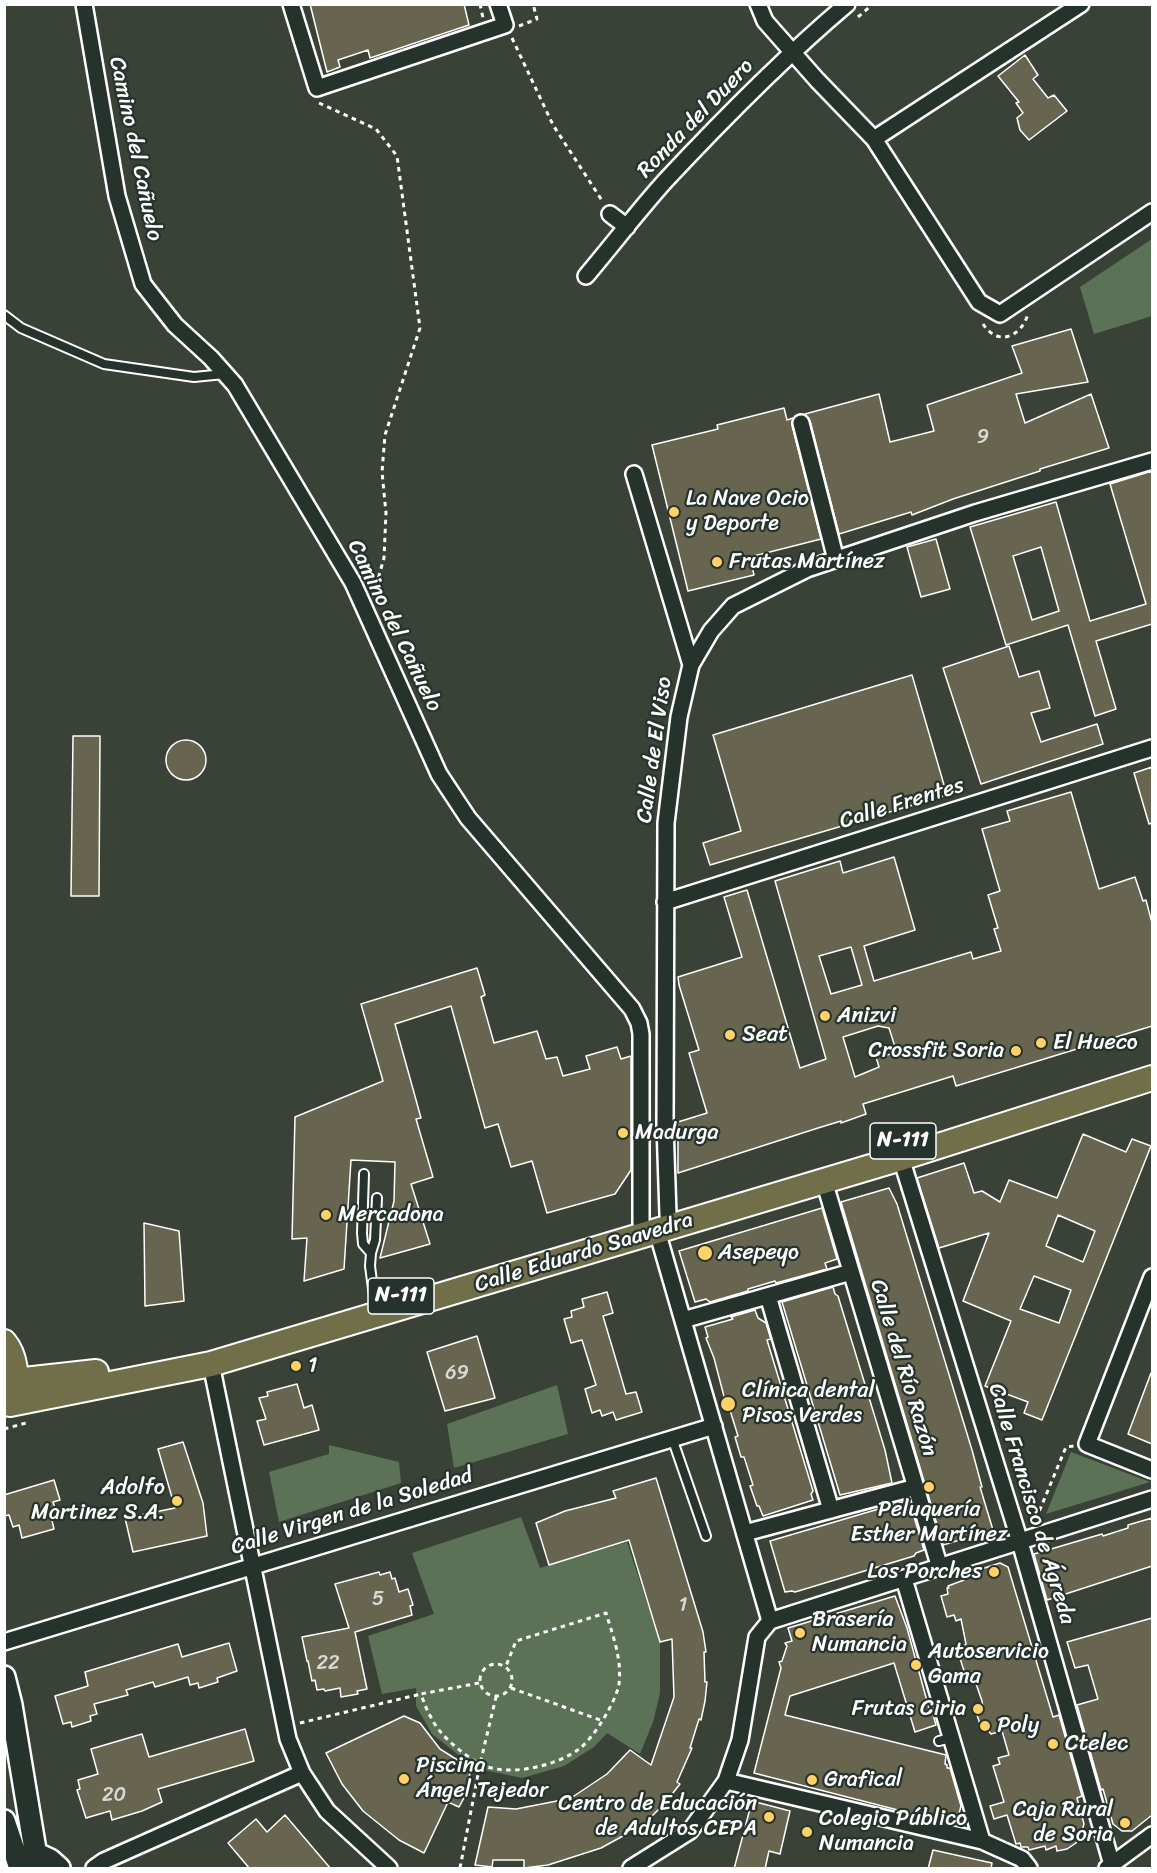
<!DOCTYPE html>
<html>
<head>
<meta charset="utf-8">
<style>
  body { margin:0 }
  #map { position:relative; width:1157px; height:1873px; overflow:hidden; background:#3a4238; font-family:Sriracha,sans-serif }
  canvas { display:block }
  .frame { position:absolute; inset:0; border:6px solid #fff; pointer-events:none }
</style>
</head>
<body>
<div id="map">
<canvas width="1157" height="1873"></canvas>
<div class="frame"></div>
</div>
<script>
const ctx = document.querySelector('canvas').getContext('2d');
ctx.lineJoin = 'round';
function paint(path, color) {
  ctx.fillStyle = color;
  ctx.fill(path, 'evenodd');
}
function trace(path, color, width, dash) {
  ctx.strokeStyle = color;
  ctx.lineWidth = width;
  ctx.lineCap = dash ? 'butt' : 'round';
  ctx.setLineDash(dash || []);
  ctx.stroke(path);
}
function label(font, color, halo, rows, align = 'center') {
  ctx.font = font + ' Sriracha,sans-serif';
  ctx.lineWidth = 4.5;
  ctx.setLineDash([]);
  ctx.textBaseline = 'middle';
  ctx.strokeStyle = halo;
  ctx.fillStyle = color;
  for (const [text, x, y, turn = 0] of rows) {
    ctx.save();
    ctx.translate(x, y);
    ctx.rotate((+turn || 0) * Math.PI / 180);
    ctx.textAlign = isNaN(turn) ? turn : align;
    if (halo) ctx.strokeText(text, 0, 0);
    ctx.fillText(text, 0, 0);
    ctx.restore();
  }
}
paint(new Path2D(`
  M1152 239V316L1094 334 1080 287Z
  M557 1385 568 1434 454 1468 447 1424Z
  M329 1445 399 1462 401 1483 279 1522 269 1472 329 1454Z
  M1071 1452 1150 1482 1046 1514Z
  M521 1517 540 1568 627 1542 660 1642V1693L653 1722 640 1754 607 1733 594 1747 564 1766 522 1778 475 1768 432 1734 416 1706V1688L382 1694 368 1636 434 1614 412 1553Z`), '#5c7256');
const building = new Path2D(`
  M310 4H464L469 25 370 58 368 50 338 60 340 67 327 72Z
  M1025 55 1038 75 1033 79 1048 98 1054 95 1067 111 1029 140 1020 130 1017 118 1023 113 1016 103 1019 102 998 76Z
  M1071 329 1088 382 1016 394 1025 423 1091 394 1109 448 1040 469V471L953 499 912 515 911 512 839 534 810 421 805 414 879 394 890 442 934 431 927 405 1022 373 1012 346Z
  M784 408 787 420 793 418 792 425 821 539 750 557 754 575 688 591 652 445 718 429 717 425Z
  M1152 471V624L1096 641 1116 709 1095 716 1068 625 1006 645 970 527 1056 502 1090 621 1146 604 1110 484ZM1041 547 1059 611 1032 620 1013 556Z
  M936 539 950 589 921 597 907 547Z
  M1009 646 1019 677 1039 671 1050 708 1031 713 1041 742 1097 724 1103 744 981 784 943 668Z
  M912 675 947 795 710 865 703 843 741 831 713 735Z
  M73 736H100L99 896H71Z
  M166 760a20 20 0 1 1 40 0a20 20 0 1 1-40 0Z
  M1152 767V823L1149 824 1134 773Z
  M1071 792 1099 889 1135 877 1143 901 1146 900 1152 923V1026L956 1086 953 1076 863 1104 866 1114 841 1123V1121L818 1128 678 1173V1122L707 1113 689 1053 699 1050 679 985 678 977 742 957 724 897 747 890 800 1068 826 1059 775 881 840 861 843 873 894 857 915 930 864 946 874 981 971 952 973 959 1001 951 994 929 998 928 988 895 1000 891 982 829 1010 821 1007 811ZM851 947 862 985 831 994 819 956ZM878 1026 889 1028 897 1053 876 1057 879 1067 855 1077 843 1037Z
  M477 968 485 995 481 997 494 1043 537 1031 546 1059 557 1057 563 1076 590 1069 586 1056 617 1047 621 1059 631 1056V1170L615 1194 547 1213 532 1161 511 1167 498 1124 485 1128 451 1006 395 1024 421 1118 416 1119 433 1177 411 1184 430 1244 380 1258 394 1201 395 1162 351 1160 344 1269 304 1281 307 1238 292 1239 295 1117 383 1081 361 1004Z
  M1083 1134 1126 1152 1132 1139 1151 1146 1042 1420 1024 1413 1028 1402 985 1386 1011 1321 963 1301 989 1233 939 1248 917 1178 964 1163 974 1193 982 1191 1000 1202 1009 1180 1057 1198ZM1058 1215 1095 1231 1083 1262 1046 1246ZM1034 1276 1071 1290 1059 1323 1020 1309Z
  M889 1188 897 1204 972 1450 982 1487H980L993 1530 943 1545 841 1202Z
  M822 1208 837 1259 825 1263 827 1269 776 1283 775 1281 748 1289V1291L710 1302 706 1299 695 1302 679 1251Z
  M144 1223 179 1231 184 1301 145 1306Z
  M833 1287 835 1294 838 1296 885 1450 892 1483 840 1495 782 1302Z
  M607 1292 613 1313 603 1316 619 1370 626 1394 636 1392 642 1412 616 1420 613 1412 602 1416 600 1410 592 1413 585 1389 596 1385 582 1340 571 1343 564 1319 572 1317 571 1311 584 1307 582 1299Z
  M755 1310 758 1318 766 1323 771 1339 767 1340 813 1491 811 1494 813 1500 763 1516 759 1506H757L750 1486 753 1485 744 1457H741L735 1437 738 1436 729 1407 727 1408 714 1358 706 1338 708 1337 705 1327 733 1319 731 1317Z
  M477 1336 495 1398 445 1411 427 1352Z
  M1151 1373H1152V1444L1128 1434Z
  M297 1384 304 1408 312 1405 319 1430 264 1445 257 1421 266 1419 259 1398 268 1396 267 1392Z
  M183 1442 203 1503 207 1536 133 1552 125 1518 175 1508 158 1449Z
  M656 1478 703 1632 706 1652H704L705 1682H707L705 1701 701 1720 699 1719 690 1748H692L677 1782 680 1784 665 1803 643 1825 601 1848 548 1865 524 1868V1860H493L492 1867 475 1865 488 1807 516 1809 562 1800 574 1796 607 1774 630 1750 651 1765 674 1697 672 1639 660 1642 629 1540 549 1565 536 1523 565 1511 616 1498 613 1491Z
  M54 1480 60 1500 53 1502 57 1514 51 1516 54 1529 22 1538 19 1525 13 1527 9 1515 4 1516V1495Z
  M909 1500 924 1550 916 1553 914 1556 795 1592 792 1591 785 1592 770 1541Z
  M1152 1518V1566L1047 1600 1034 1554 1102 1534 1103 1536 1128 1528V1525Z
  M1000 1563 1008 1567 1053 1717 1059 1715 1082 1796 1077 1798 1084 1824 1081 1834 1076 1843 1067 1849 1057 1851 1056 1846 1046 1850 1045 1846 1029 1850 1028 1847H1021L1020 1843 1016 1844 1007 1815 994 1819 990 1806 1004 1802 993 1766 1000 1764 998 1758 1009 1755 1002 1731 991 1734 987 1729 982 1730 975 1709 983 1707 982 1701 972 1672 965 1674 958 1652 962 1651 961 1648 966 1644 961 1619 956 1621 954 1615 947 1617 941 1596 948 1594 947 1588H949L948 1586 964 1580 963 1575Z
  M379 1572 380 1575 390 1572 392 1579 395 1578 399 1592 408 1589 413 1605 410 1606 412 1615 355 1632 367 1689 357 1691 358 1694 341 1697 340 1688 325 1691 324 1689 317 1690 315 1680 312 1681 308 1661H307L302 1637 349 1628 335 1584Z
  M895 1596 907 1628 930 1712 932 1711 936 1725 915 1732 894 1663 790 1696 785 1715 946 1755 945 1764 947 1765V1768H950L961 1806 956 1825 754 1773 781 1668 779 1662 782 1661 787 1646 785 1643 792 1641 788 1628Z
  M1152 1618V1815L1132 1831H1122L1113 1824 1103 1789 1101 1790 1077 1705 1098 1699 1088 1665 1075 1668 1067 1642Z
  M229 1643 237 1671 217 1678 218 1682 199 1688 198 1683 190 1685 188 1677 155 1687 153 1682 126 1690 128 1695 94 1704 97 1714 90 1716 91 1721 72 1727 71 1722 63 1724 55 1696 88 1686 85 1672 178 1644 182 1657Z
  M404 1716 420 1723 440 1749 467 1766 470 1773 465 1796 459 1807 448 1802 424 1853 399 1840 363 1811 342 1784 326 1753Z
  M245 1729 254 1761 158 1789 162 1802 142 1811 112 1820 110 1811 86 1818 77 1790 80 1789 78 1780 98 1774 91 1749 142 1734 149 1757Z
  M752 1801 790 1811 780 1854 769 1851 765 1869H734Z
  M285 1815 331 1869H250L228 1843 256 1819 267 1832Z
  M933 1850 992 1863 991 1869H928Z`);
paint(building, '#676450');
trace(building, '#fff', 1.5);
const lane = new Path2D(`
  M4 315 21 328 104 364 194 377 224 374
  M364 1174 362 1233 363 1244 371 1253 370 1266 375 1304
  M371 1253 375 1240 377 1198
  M672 1438 706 1536
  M939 1741 951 1738`);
const street = new Path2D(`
  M84 4 117 196 143 284 175 325 211 358 235 385 353 583 439 774 468 818 632 1009 639 1023 641 1034V1223
  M291 4 317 88 505 25 498 4
  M758 4 765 21 817 80 874 139 979 302 1000 314 1152 212
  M874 139 1081 4
  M610 214 627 227
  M586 276C613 244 638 211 666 180 723 119 783 58 847 4
  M801 423 836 560
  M634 474 691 665
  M665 902 1152 748
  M901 1158 1020 1542 1112 1865
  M824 1181 940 1568
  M668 1215 665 1125 666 823 679 717 691 665 711 631 733 606 807 569 975 513 1152 461
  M657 1231 770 1621
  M1152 1277 1087 1444 1152 1470
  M768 1296 831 1510
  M683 1320 851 1272
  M211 1364 288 1739 302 1773 327 1811 389 1868
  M745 1533 916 1487
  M904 1579 982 1841
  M4 1642 714 1426
  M726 1781 982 1841 1022 1859 1029 1868
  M94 1868 104 1861 302 1773
  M631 1868 690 1831 726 1781 740 1740 757 1637 770 1621 1152 1499
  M1107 1868 1152 1835`);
const secondary = new Path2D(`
  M4 1677 11 1705 38 1868
  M4 1821 20 1868
  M35 1853 50 1860 59 1868`);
const primary = new Path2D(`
  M4 1342C16 1356 17 1378 14 1396
  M15 1381 96 1372
  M10 1404 211 1364 901 1158 1152 1078`);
trace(lane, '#fff', 12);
trace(street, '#fff', 20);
trace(secondary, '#fff', 26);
trace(primary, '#fff', 28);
trace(new Path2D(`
  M480 4 483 18
  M858 17 873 4
  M519 26 537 19 533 4
  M512 38 553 125 603 202
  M319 103 376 129 397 156 420 328 385 435 382 472 386 513 384 558 376 586 372 591
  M983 324C998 347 1021 337 1028 314
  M4 1429 30 1422
  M1036 1519 1066 1447 1074 1446
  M480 1680a16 16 0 1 1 32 0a16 16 0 1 1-32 0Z
  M479 1683 421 1694C424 1703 427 1711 432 1719 440 1736 462 1753 478 1763 505 1778 555 1767 579 1749 593 1739 616 1702 619 1684 622 1659 613 1636 606 1613L516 1641 506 1666
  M511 1688 603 1721
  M300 1723 421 1694
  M460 1868 480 1764 496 1697`), '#fff', 3, [4.5, 4.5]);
trace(lane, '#26332d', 8);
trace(street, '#26332d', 15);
trace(secondary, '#26332d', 21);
trace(primary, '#716f4a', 24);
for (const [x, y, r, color] of [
  [674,512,6,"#ffd166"],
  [717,562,6,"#ffd166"],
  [825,1016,6,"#ffd166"],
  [730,1035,6,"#ffd166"],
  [1041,1043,6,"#ffd166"],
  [1016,1051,6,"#ffd166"],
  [623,1133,6,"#ffd166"],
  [326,1215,6,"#ffd166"],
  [705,1253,8,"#ffd166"],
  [296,1366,6,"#ffd166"],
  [728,1404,8,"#ffd166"],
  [929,1487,6,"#ffd166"],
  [177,1501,6,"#ffd166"],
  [994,1572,6,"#ffd166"],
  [800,1633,6,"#ffd166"],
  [916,1665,6,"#ffd166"],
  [978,1709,6,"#ffd166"],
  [985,1726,6,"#ffd166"],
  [1053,1744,6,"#ffd166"],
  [404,1779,6,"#ffd166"],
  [812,1780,6,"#ffd166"],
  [769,1817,6,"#ffd166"],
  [1125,1823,6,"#ffd166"],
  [807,1832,6,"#ffd166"]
]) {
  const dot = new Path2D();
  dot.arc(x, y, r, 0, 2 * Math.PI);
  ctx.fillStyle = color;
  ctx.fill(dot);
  trace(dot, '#26332d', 2);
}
label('20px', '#d9d8d3', null, [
  ["9",983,438],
  ["69",457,1374],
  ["5",378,1600],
  ["1",683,1606],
  ["22",328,1664],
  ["20",114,1796]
]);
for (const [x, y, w] of [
  [903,1141,66],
  [401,1296,66]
]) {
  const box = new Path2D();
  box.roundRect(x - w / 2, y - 18, w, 36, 4.5);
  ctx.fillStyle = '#26332d';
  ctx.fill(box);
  trace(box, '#fff', 1.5);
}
label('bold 21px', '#fff', null, [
  ["N-111",903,1141],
  ["N-111",401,1296]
]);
label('22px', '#fff', '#26332d', [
  ["Ronda del Duero",696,119,-46],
  ["Camino del Cañuelo",135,149,78],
  ["Camino del Cañuelo",394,626,64],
  ["Calle de El Viso",655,750,-82],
  ["Calle Frentes",902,804,-17],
  ["Calle Eduardo Saavedra",584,1253,-17],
  ["Calle del Río Razón",903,1368,73],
  ["Calle Francisco de Ágreda",1031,1504,73],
  ["Calle Virgen de la Soledad",352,1512,-17]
]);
label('22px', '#fff', '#26332d', [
  ["La Nave Ocio",686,499],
  ["y Deporte",686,524],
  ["Frutas Martínez",729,562],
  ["Anizvi",837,1016],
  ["Seat",742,1035],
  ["El Hueco",1053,1043],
  ["Crossfit Soria",1004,1051,"right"],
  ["Madurga",635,1133],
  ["Mercadona",338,1215],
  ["Asepeyo",718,1253],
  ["1",308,1366],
  ["Clínica dental",742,1391],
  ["Pisos Verdes",742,1416],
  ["Adolfo",165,1488,"right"],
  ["Martinez S.A.",165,1513,"right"],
  ["Peluquería",929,1510,"center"],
  ["Esther Martínez",929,1535,"center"],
  ["Los Porches",982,1572,"right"],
  ["Brasería",812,1620],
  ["Numancia",812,1645],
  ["Autoservicio",928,1652],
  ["Gama",928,1677],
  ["Frutas Ciria",966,1709,"right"],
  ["Poly",997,1726],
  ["Ctelec",1065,1744],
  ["Piscina",416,1766],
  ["Ángel Tejedor",416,1791],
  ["Grafical",824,1780],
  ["Centro de Educación",757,1804,"right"],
  ["de Adultos CEPA",757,1829,"right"],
  ["Caja Rural",1113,1810,"right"],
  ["de Soria",1113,1835,"right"],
  ["Colegio Público",819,1819],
  ["Numancia",819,1844]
], 'left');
</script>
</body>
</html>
